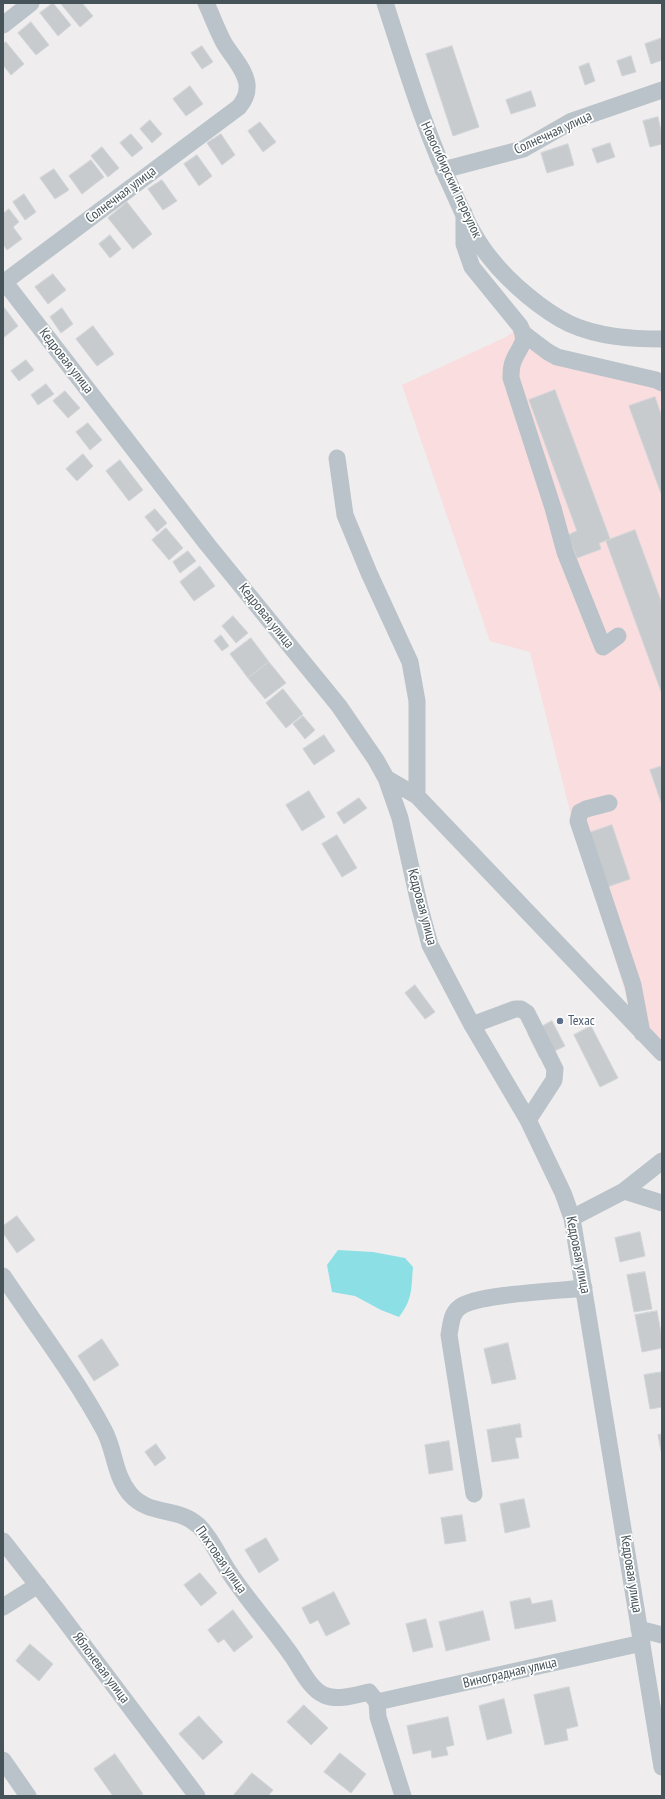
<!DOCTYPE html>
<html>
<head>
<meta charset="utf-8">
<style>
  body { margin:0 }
  #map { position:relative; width:665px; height:1799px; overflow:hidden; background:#efeded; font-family:"PT Sans Narrow",sans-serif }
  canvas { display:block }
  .frame { position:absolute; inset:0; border:4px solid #465359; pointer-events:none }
</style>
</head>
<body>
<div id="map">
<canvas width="665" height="1799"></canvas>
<div class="frame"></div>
</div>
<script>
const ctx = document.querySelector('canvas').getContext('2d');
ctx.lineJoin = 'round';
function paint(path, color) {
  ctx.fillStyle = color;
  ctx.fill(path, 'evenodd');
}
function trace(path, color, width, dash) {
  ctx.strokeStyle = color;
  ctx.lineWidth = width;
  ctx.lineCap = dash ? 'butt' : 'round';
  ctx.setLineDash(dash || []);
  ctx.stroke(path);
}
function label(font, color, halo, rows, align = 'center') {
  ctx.font = font + ' "PT Sans Narrow",sans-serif';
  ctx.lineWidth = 3.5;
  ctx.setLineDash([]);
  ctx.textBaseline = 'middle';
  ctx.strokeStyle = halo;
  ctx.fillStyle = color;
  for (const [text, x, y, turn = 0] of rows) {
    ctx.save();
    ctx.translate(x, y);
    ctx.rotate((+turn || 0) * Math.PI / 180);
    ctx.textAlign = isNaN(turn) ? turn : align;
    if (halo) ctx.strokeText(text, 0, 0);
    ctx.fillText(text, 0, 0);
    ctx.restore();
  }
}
paint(new Path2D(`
  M526 322 551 349 662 374V1044L628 1001 572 819 530 652 490 641 402 385 506 337Z`), '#f9dddf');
paint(new Path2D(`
  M338 1250 373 1252 405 1258 413 1267C411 1289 413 1299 399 1317L381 1310 355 1296 332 1292 327 1265Z`), '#8ce0e5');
const building = new Path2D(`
  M53 3 71 25 58 36 40 13Z
  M63 3H82L93 16 80 27 61 4Z
  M31 22 49 45 36 55 18 33Z
  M662 38V60L651 64 645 44Z
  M6 42 24 64 11 75 3 65V44Z
  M202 46 213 62 202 69 191 53Z
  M452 46 479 127 453 136 426 54Z
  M631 56 636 72 622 76 617 61Z
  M589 63 595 81 585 85 579 67Z
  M190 86 203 104 186 116 173 99Z
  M531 91 536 106 511 114 506 100Z
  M658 117 662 135V144L650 147 643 121Z
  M150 120 162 134 152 143 140 129Z
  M260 122 276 142 263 152 248 131Z
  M131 134 143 148 132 157 120 143Z
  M221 134 235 155 222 165 207 143Z
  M610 143 615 157 597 163 592 149Z
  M568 144 574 165 547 173 541 153Z
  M102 147 119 168 108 177 91 156Z
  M197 155 212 176 199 186 184 164Z
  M91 160 104 177 82 194 69 176Z
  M54 169 69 190 55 199 40 178Z
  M162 180 177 201 163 210 148 189Z
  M24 194 36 212 25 220 13 202Z
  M127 202 152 234 133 249 108 218Z
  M9 209 19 222 13 227 22 239 7 250 3 244V214Z
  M110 235 121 249 110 258 99 244Z
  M53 274 66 290 48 304 35 287Z
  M3 306 18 326 3 338Z
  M62 308 73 324 61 333 50 317Z
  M93 326 114 354 97 366 76 339Z
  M26 360 34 370 19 381 11 371Z
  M46 384 54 394 38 405 31 395Z
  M555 390 610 539 599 543 601 549 577 558 568 535 577 531 529 400Z
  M65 391 80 408 68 418 53 401Z
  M655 397 662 417V496L629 406Z
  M88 423 102 440 90 450 76 432Z
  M83 454 93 466 77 481 66 469Z
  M120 460 143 490 129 501 106 471Z
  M155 509 167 523 157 532 145 517Z
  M166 528 183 548 169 560 152 540Z
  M635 530 662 604V694L606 541Z
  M188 551 196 561 180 573 173 562Z
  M200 566 215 586 194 601 180 582Z
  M233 616 248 633 236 643 222 626Z
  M221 635 229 646 222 651 214 641Z
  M251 638 269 662 248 678 230 654Z
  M269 662 286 683 265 699 248 678Z
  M283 689 303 714 286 728 266 703Z
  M303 716 315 730 305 739 293 724Z
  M324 735 335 751 314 765 303 749Z
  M662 766V805L650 770Z
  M309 791 325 817 302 831 286 805Z
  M359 798 367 808 344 824 337 813Z
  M612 825 630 879 607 887 589 833Z
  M337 835 357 868 342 877 322 844Z
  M415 985 435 1012 425 1019 405 993Z
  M552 1021 565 1046 540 1058 528 1034Z
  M591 1026 618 1078 600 1087 574 1035Z
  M17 1216 35 1240 17 1253 3 1233V1226Z
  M640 1232 645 1256 620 1262 615 1238Z
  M645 1272 652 1309 634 1312 627 1275Z
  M657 1311 662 1338V1348L642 1352 635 1315Z
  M102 1339 119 1365 94 1381 78 1356Z
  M508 1343 516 1379 492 1384 484 1349Z
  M662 1372V1407L650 1409 644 1375Z
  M520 1424 522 1437 515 1438 519 1458 492 1462 487 1430Z
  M662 1434V1456L658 1435Z
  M449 1441 453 1470 429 1474 425 1445Z
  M156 1444 166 1458 155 1466 145 1452Z
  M524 1499 530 1527 505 1533 500 1504Z
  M462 1515 466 1541 445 1544 441 1518Z
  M266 1538 279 1560 259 1573 245 1550Z
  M200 1573 217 1593 201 1606 184 1585Z
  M334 1592 350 1624 326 1636 318 1620 310 1624 302 1608Z
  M530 1598 532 1604 552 1600 556 1621 515 1629 510 1602Z
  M233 1610 253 1637 234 1652 224 1639 218 1643 208 1630Z
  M483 1611 490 1640 446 1651 439 1622Z
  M426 1619 433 1647 413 1652 406 1624Z
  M30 1644 53 1664 39 1681 16 1661Z
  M569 1687 578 1726 566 1729 568 1740 545 1745 534 1695Z
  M504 1699 512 1733 487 1740 479 1706Z
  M304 1705 328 1728 311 1745 287 1722Z
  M199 1716 223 1742 203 1760 179 1734Z
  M448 1717 454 1745 446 1747 448 1755 432 1758 431 1750 413 1754 407 1726Z
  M340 1753 366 1774 351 1793 324 1772Z
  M115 1754 143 1794 139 1796H113L94 1769Z
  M252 1773 273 1790 268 1796H233Z`);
paint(building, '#c7cbce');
trace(building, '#d1d4d8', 1);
trace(new Path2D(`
  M385 3C406 67 425 132 454 193 464 216 475 240 491 259 510 283 543 311 570 324 599 337 631 339 662 339
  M3 25 31 3
  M443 170 523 149 572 121 662 90
  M464 213V244L472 267 520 326C529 344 518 347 513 362 511 367 511 372 511 378L553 508 565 552 603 647 618 636
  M3 280 207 544 339 706 376 760 386 778 400 818 420 908 430 945 472 1025 528 1120 563 1193 572 1218 662 1767
  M3 283 239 107C245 100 248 93 247 84 245 69 231 55 224 43 217 30 212 16 206 3
  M524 334 548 352 557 357 656 380 662 383
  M337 458 345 515 369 573 410 662 417 701V796
  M386 778 417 796 662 1053
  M609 803 586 809 580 812 578 821 633 985 642 1033
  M472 1025 515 1009H521L527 1013 555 1069 554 1080 528 1120
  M624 1191 662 1203
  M572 1218 624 1191 662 1161
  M3 1276C37 1327 75 1376 104 1430 115 1450 114 1475 130 1494 150 1517 178 1506 199 1526 212 1539 219 1557 229 1572 248 1601 272 1627 292 1656 301 1669 310 1689 324 1695 337 1701 356 1695 369 1692L377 1702
  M474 1494 449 1335C451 1325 451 1313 460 1307 478 1294 558 1291 584 1288
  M3 1541 57 1610 197 1796
  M3 1607 38 1585
  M639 1629 662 1635
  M377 1702 642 1643
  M377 1702 378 1717 403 1796
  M3 1760 28 1796`), '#b9c3c9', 17);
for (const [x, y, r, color] of [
  [560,1021,4,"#5c6f8a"]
]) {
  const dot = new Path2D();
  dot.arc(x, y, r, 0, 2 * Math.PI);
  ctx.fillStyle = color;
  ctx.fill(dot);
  trace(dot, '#fff', 1.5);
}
label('14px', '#465359', '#fff', [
  ["Солнечная улица",553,133,-25],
  ["Новосибирский переулок",451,180,65],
  ["Солнечная улица",121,195,-37],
  ["Кедровая улица",66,361,52],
  ["Кедровая улица",266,616,51],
  ["Кедровая улица",422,907,75],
  ["Кедровая улица",578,1255,79],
  ["Пихтовая улица",221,1560,55],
  ["Кедровая улица",631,1574,81],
  ["Яблоневая улица",101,1668,53],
  ["Виноградная улица",510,1673,-13]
]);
label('14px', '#4e5e75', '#fff', [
  ["Техас",568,1021]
], 'left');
</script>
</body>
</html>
